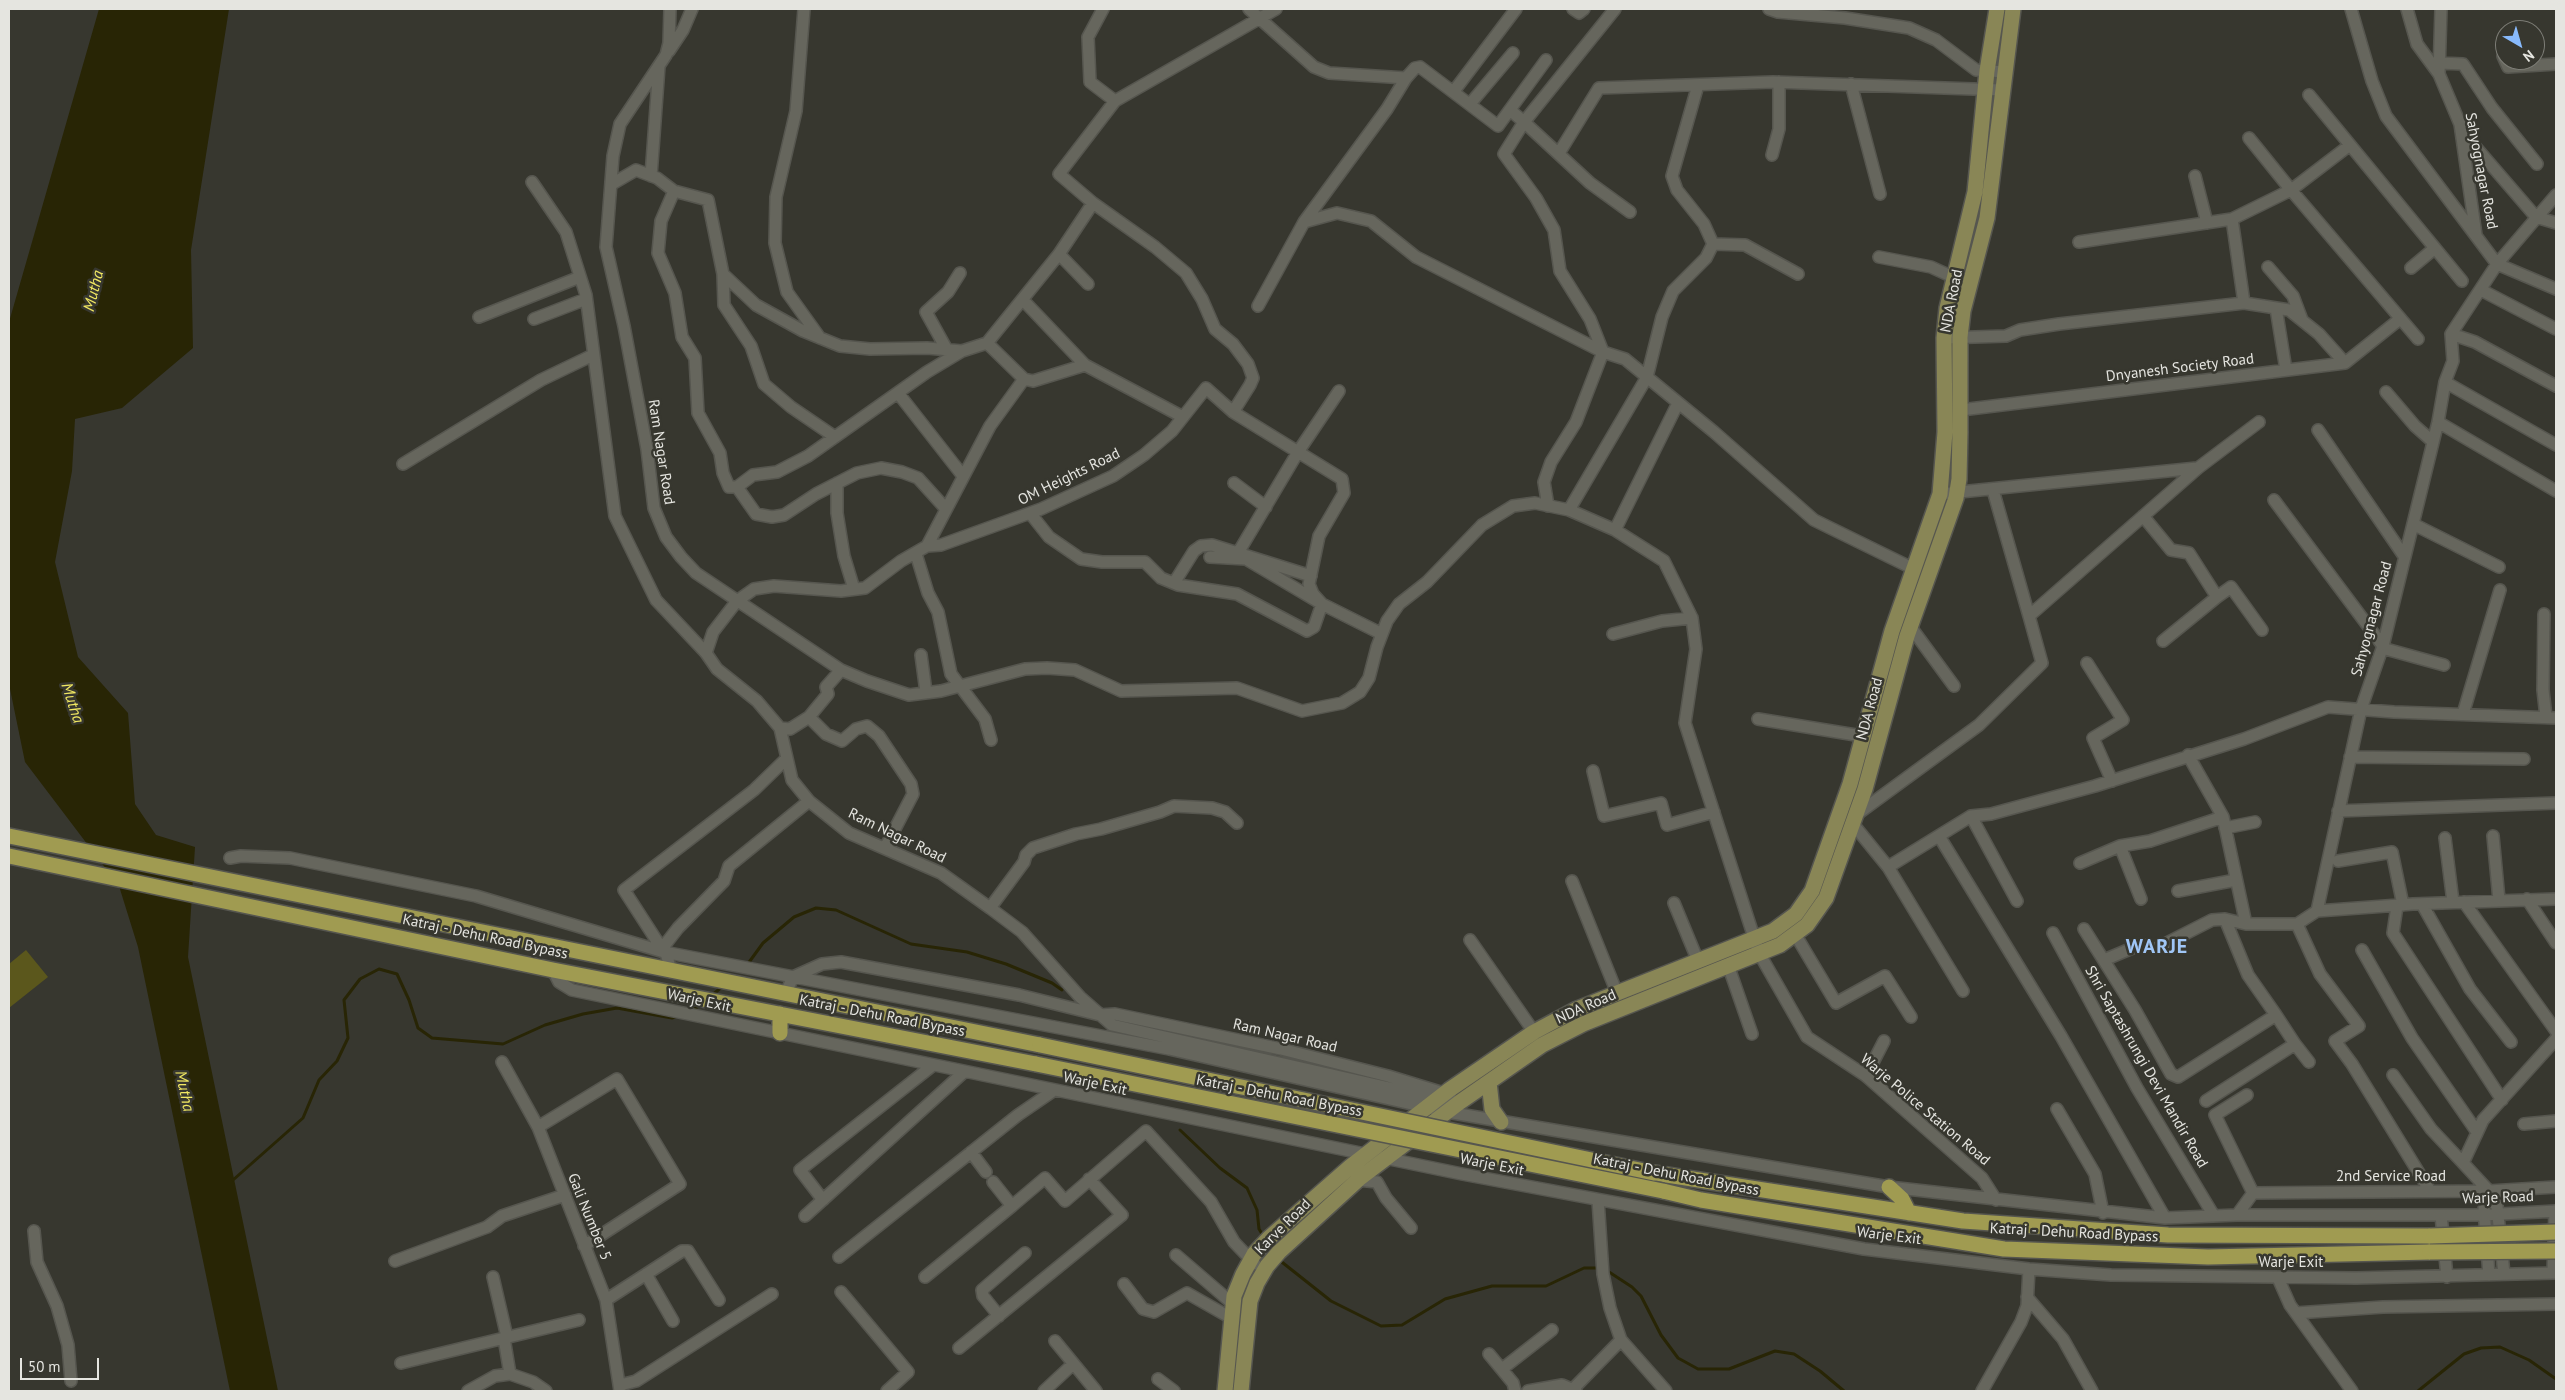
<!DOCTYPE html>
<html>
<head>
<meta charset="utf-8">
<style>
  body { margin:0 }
  #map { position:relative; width:2565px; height:1400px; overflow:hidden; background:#37372f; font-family:"PT Sans",sans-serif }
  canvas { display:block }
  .frame { position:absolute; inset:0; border:10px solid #e5e5e0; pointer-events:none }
  .north { position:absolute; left:2495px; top:20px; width:50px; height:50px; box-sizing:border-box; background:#37372f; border:1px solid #7d7d76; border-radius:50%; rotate:142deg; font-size:14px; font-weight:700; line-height:20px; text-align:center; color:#e5e5e0 }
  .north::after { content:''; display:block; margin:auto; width:18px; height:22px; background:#88bafc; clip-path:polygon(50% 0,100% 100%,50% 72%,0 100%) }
  .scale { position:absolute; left:20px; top:1358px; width:79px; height:22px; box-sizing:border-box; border:2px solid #e5e5e0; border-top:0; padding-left:6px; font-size:15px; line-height:18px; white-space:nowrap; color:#e5e5e0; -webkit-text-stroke:4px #37372f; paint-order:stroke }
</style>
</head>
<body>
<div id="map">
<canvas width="2565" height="1400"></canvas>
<div class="frame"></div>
<div class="north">N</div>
<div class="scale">50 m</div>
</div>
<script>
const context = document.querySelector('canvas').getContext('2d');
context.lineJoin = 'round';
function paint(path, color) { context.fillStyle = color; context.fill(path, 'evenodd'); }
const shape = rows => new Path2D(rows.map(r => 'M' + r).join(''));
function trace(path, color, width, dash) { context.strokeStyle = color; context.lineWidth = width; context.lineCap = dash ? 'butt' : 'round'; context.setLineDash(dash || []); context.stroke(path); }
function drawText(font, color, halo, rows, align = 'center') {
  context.font = font + ' "PT Sans",sans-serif'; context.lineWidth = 5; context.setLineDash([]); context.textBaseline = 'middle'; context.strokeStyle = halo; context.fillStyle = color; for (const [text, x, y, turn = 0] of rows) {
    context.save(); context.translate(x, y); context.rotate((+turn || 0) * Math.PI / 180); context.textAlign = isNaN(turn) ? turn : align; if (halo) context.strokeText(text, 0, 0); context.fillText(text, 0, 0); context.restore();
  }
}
const green = shape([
  [26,950,48,977,9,1008,9,964]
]);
const water = shape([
  [99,9,229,9,191,250,193,348,122,408,75,419,72,471,55,562,78,657,128,713,135,804,156,835,195,847,188,957,278,1391,230,1391,138,947,119,886,25,762,9,684,9,322]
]);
const stream = shape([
  [747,965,763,943,794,917,816,908,836,910,911,944,967,952,1006,964,1052,983,1062,990],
  [711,996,723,986],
  [691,1011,702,1004],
  [1180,1130,1220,1168,1247,1188,1257,1210,1259,1229,1264,1237],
  [233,1180,303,1118,319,1080,337,1061,348,1038,344,1000,360,979,379,969,397,974,409,1000,418,1028,432,1038,503,1044,545,1025,583,1014,617,1008,672,1018,678,1016],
  [1278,1259,1331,1301,1381,1326,1402,1325,1445,1299,1492,1286,1546,1286,1584,1268,1600,1268],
  [1606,1270,1632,1287,1641,1296,1661,1335,1678,1358,1698,1369,1729,1369,1775,1351,1794,1354,1820,1371,1844,1391],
  [2418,1391,2464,1354,2481,1348,2500,1347,2529,1360,2556,1379]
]);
const minor = shape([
  [670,9,669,43,666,55,620,124,613,156,606,247,624,326,647,449,654,508,666,537,681,557,696,573,841,670,867,681,909,695,941,691,1025,669,1047,668,1075,670,1121,691,1237,688,1302,711,1342,703,1360,692,1369,678,1377,647,1387,621,1399,604,1427,582,1482,525,1513,506,1535,503,1569,510,1615,530,1664,561,1692,618,1696,649,1685,723,1759,953,1807,1037,1866,1076,1982,1178,1996,1200],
  [804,9,796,111,776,197,775,243,787,292,820,338],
  [1103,9,1088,37,1090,82,1115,101],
  [1249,9,1314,67,1329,73,1406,78,1415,68,1420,67,1498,126,1546,60],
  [1276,9,1115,101,1059,174,1093,203,1059,254,987,343,1024,379,990,426,927,546,901,561,865,588,841,591,774,586,754,589,737,601,713,632,706,653,717,669,757,701,780,728,792,780,809,801,849,833,941,873,990,908,1022,932,1080,997,1112,1025,1438,1099,1452,1107],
  [1573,9,1579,13,1584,9],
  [1615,9,1524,122,1590,183,1630,212],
  [1769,9,1778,12,1845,18,1909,28,1936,40,1976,70,2004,72],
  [2351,9,2372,81,2386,116,2497,264,2556,289],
  [2407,9,2417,44,2439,74],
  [2441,9,2439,74,2460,124,2476,235],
  [669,51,683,30,692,9],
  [2503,56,2508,67,2556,64],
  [2440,63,2463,64,2492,108,2537,164],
  [1851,84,1880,194],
  [1454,91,1516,9],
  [2309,95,2462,281],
  [1470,104,1513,53],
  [1510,110,1524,122,1504,154,1536,198,1554,230,1560,271,1590,319,1603,352,1576,422,1551,462,1544,482,1548,506],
  [2461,130,2536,217,2556,223],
  [2249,138,2291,190,2350,145],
  [1559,153,1599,88,1773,82,2002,90],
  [1772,155,1779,129,1779,82],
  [651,176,659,66],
  [2195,176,2207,223],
  [532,182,566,232,586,295,615,516,656,600,706,653],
  [612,184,636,170,657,178,674,191,708,200,723,274,724,305,751,346,764,384,791,407,835,437],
  [674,191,661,221,658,253,675,293,682,337,695,358,698,413,720,453,723,473,729,487,737,487],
  [1093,203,1155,247,1186,273,1202,299,1215,329,1233,344,1248,364,1253,378,1250,385,1233,412],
  [2232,219,2291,190,2418,339],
  [1304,222,1337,213,1371,221,1416,257,1603,352,1625,359,1714,432,1814,520,1914,569],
  [2079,242,2232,219,2244,303],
  [1713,244,1745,245,1798,274],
  [1059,254,1088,284],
  [1879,257,1931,267,1955,278],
  [2268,267,2293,296,2302,320],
  [2411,268,2435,248],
  [723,274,756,305,803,331,840,346,870,349,927,348,962,351],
  [2481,290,2556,329],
  [1023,300,1085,365],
  [1258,306,1304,222,1387,109,1406,78],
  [2276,308,2286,370],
  [479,317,580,277],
  [534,319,586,299],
  [2451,334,2475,342,2556,386],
  [1944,338,2006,336,2020,330,2059,324,2244,303,2289,310,2319,334,2345,363],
  [947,350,926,312,948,292,960,273],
  [1024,379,1033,381,1085,365,1183,417],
  [2445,382,2556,445],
  [2386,392,2415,426,2432,441],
  [898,393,963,476],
  [1961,410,2345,363,2400,319],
  [2438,422,2556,491],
  [2318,430,2404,556],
  [403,464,541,380,593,355],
  [837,483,837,513,844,556,854,589],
  [1234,483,1266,507],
  [1993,490,2029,616,2198,468,2259,422],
  [1940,494,2197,468],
  [2274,500,2383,646],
  [946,509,918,478,902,472,881,468,857,473,816,494,784,515,772,517,756,514,737,487,753,475,777,472,808,456,927,372,962,351,987,343],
  [1569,510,1647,377,1662,317,1673,291,1706,258,1713,244,1704,224,1677,190,1672,176,1698,85],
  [1030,513,1049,537,1081,559,1102,562,1145,562,1161,578,1178,585,1237,594,1307,631,1314,627,1322,604,1246,559,1210,557],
  [2143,516,2171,550,2189,553,2217,597,2231,587,2262,630],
  [2413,524,2499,567],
  [1615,530,1678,403],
  [927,546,941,545,1041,509,1113,476,1144,455,1172,431,1206,388,1233,412,1342,479,1344,493,1319,536,1309,584,1313,594,1322,604,1382,634],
  [1238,553,1298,452,1339,391],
  [916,554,928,593,938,612,951,674,985,719,991,740],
  [1174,583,1194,551,1201,546,1212,545,1311,576],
  [2544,614,2543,690,2546,717],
  [1910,626,1954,686],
  [1613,634,1662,621,1692,618],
  [2163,641,2217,597],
  [2382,648,2444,665],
  [921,655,926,692],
  [2087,663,2123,720,2093,738,2112,781],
  [2463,714,2500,590],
  [809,717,826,734,842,741,856,729,867,726,879,736,911,784,913,794,885,848],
  [1758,719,1862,736],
  [780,728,790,729,809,717,828,694,826,687,841,670],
  [2188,755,2223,817],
  [2350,757,2524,759],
  [1593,771,1604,816,1661,803,1667,825,1714,812],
  [2338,811,2556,803],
  [1856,815,1979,725,2042,663,2029,616],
  [1971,816,2017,901],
  [1853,824,1888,867,1971,816,1991,814,2095,786,2244,739,2328,707,2394,712,2556,718],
  [2225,828,2255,822],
  [1939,836,2061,1036,2165,1218],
  [2493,836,2499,900],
  [2445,838,2453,902],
  [2120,846,2141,899],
  [230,858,241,856,290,858,476,896,664,952,624,890,754,790,786,759],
  [2338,861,2392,852,2403,905],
  [2080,863,2120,846,2150,841,2223,817,2246,924],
  [1888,867,1963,991],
  [1572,881,1617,993],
  [2178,891,2236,880],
  [2527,899,2556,943],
  [2464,902,2556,1031],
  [1674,903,1698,961],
  [2422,904,2470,989,2511,1042],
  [2397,906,2393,933,2502,1100],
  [990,908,1024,862,1026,855,1033,848,1076,834,1101,829,1160,812,1174,806,1212,808,1225,812,1237,823],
  [2317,911,2361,709,2383,646,2438,422,2445,382,2453,361,2451,334,2497,264,2556,195],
  [2297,924,2320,974,2359,1026,2335,1041,2352,1064,2430,1191],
  [2084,929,2135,1010,2171,1074,2178,1077,2276,1015,2248,975,2225,919],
  [2053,933,2137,1088,2214,1216],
  [1795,934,1836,1003,1885,976,1911,1017],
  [1470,940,1534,1032],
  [2159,947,2212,920,2225,919,2246,924,2297,924,2317,911,2413,904,2556,899],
  [2362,950,2412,1038,2477,1132],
  [664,952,1169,1049,1447,1112,1889,1187,2165,1218,2237,1215,2483,1215,2556,1211],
  [2104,960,2142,944],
  [1728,965,1752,1034],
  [553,970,559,982,572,990,1462,1174,1864,1249,2029,1269,2111,1275,2356,1278,2556,1273],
  [671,971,664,946,678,928,724,881,729,866,809,801],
  [785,995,793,977,822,964,841,962,1019,995,1100,1015,1115,1014,1281,1049,1388,1076,1450,1095],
  [2295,1044,2309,1062],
  [502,1062,538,1127,606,1300,620,1391],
  [2393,1075,2431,1129,2463,1163],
  [1866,1076,1884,1041],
  [2247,1095,2215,1115,2253,1193],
  [2206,1101,2295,1044,2276,1015],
  [2057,1109,2095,1174,2103,1213],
  [2524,1124,2556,1121],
  [538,1127,617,1079,680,1184,584,1246],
  [971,1152,986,1172],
  [1358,1180,1377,1182,1386,1198,1411,1228],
  [823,1200,800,1170,932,1066],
  [1598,1200,1603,1274,1610,1308,1621,1340],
  [1012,1206,1045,1178,1065,1201,1146,1131,1211,1202,1234,1242,1255,1264],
  [2484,1209,2489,1275],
  [2237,1215,2253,1193,2489,1191,2556,1187],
  [2441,1215,2447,1277],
  [805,1216,964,1072],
  [34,1231,37,1262,57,1306,68,1345,71,1381],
  [1176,1255,1233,1304],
  [839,1257,1018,1115,1053,1091],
  [395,1261,487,1227,502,1216,565,1195],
  [2553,1273,2555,1211],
  [646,1274,673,1321],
  [2504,1274,2497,1206,2491,1200,2489,1191,2463,1163,2483,1120,2556,1039],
  [493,1277,507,1337],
  [925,1277,1012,1206,993,1182],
  [2278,1278,2290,1305,2352,1391],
  [1124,1284,1143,1309,1154,1312,1187,1293,1231,1318],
  [841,1292,908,1372,887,1391],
  [2027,1297,2063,1339,2092,1391],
  [606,1300,682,1251,688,1251,719,1300],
  [2296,1313,2383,1307,2556,1304],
  [999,1316,983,1296,982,1290,1025,1253],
  [504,1338,510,1374],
  [1055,1341,1096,1391],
  [959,1348,1122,1215,1089,1179],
  [1489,1354,1513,1383,1515,1391],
  [401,1363,579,1320],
  [1502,1369,1552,1330],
  [1158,1379,1174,1391],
  [620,1385,636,1381,772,1294],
  [1574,1388,1621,1340,1666,1391],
  [468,1391,495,1376,510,1374,533,1382,546,1391],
  [1044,1391,1073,1364],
  [1528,1391,1562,1385,1576,1391],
  [1982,1391,2021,1322,2027,1306,2029,1269]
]);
const major = shape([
  [1489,1082,1492,1109,1501,1122],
  [1225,1391,1234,1296,1243,1274,1254,1254,1269,1238,1351,1166,1449,1090,1534,1032,1577,1009,1773,931,1796,914,1812,891,1850,784,1892,631,1940,494,1945,432,1944,338,1947,308,1975,192,1987,71,1997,9],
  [1241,1391,1250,1301,1257,1283,1267,1266,1279,1252,1360,1178,1460,1102,1542,1045,1583,1024,1780,945,1807,925,1826,898,1865,789,1907,636,1956,498,1959,479,1960,432,1960,337,1963,311,1987,218,2013,9]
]);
const highway = shape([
  [9,836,1040,1045],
  [9,856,553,970,1036,1064],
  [780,1033,780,1014],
  [1654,1173,1963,1221,2168,1235,2430,1236],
  [1889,1187,1902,1199,1909,1213],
  [1663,1191,1701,1200,2004,1249,2208,1257,2430,1252]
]);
const highwayBridge = shape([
  [1040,1045,1654,1173],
  [1036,1064,1663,1191],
  [2430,1236,2556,1232],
  [2430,1252,2556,1251]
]);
const streetNames = [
  ["Sahyognagar Road",2481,171,79],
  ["NDA Road",1952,301,-79],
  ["Dnyanesh Society Road",2180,368,-7],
  ["Ram Nagar Road",661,452,81],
  ["OM Heights Road",1069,477,-26],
  ["Sahyognagar Road",2372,619,-75],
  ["NDA Road",1870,709,-75],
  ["Ram Nagar Road",897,836,26],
  ["Katraj - Dehu Road Bypass",485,937,12],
  ["Warje Exit",699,1001,12],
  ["NDA Road",1586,1007,-24],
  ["Katraj - Dehu Road Bypass",882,1016,11],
  ["Ram Nagar Road",1285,1036,13],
  ["Shri Saptashrungi Devi Mandir Road",2146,1067,60],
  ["Warje Exit",1095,1084,12],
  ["Katraj - Dehu Road Bypass",1279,1096,11],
  ["Warje Police Station Road",1925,1110,40],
  ["Warje Exit",1492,1165,11],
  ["Katraj - Dehu Road Bypass",1676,1175,11],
  ["2nd Service Road",2391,1177],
  ["Warje Road",2498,1198,-2],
  ["Gali Number 5",589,1217,68],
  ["Karve Road",1283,1227,-45],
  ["Katraj - Dehu Road Bypass",2074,1233,3],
  ["Warje Exit",1889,1236,7],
  ["Warje Exit",2291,1263]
];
const waterNames = [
  ["Mutha",94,291,-76],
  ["Mutha",72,703,72],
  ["Mutha",184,1091,78]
];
const districtNames = [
  ["WARJE",2157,947]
];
paint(green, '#5b571c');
paint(water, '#282505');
trace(stream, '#282505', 3);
trace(minor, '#56564f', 14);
trace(major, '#56564f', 18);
trace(highway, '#56564f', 18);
trace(minor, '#66665d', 11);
trace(major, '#898656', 15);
trace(highway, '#a09b51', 15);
trace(highwayBridge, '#56564f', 18, []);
trace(highwayBridge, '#a09b51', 15);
drawText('15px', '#e5e5e0', '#37372f', streetNames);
drawText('italic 16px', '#f1e862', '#37372f', waterNames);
context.letterSpacing = '1px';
drawText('bold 20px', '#a0c6f6', '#37372f', districtNames);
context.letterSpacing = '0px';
</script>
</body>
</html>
